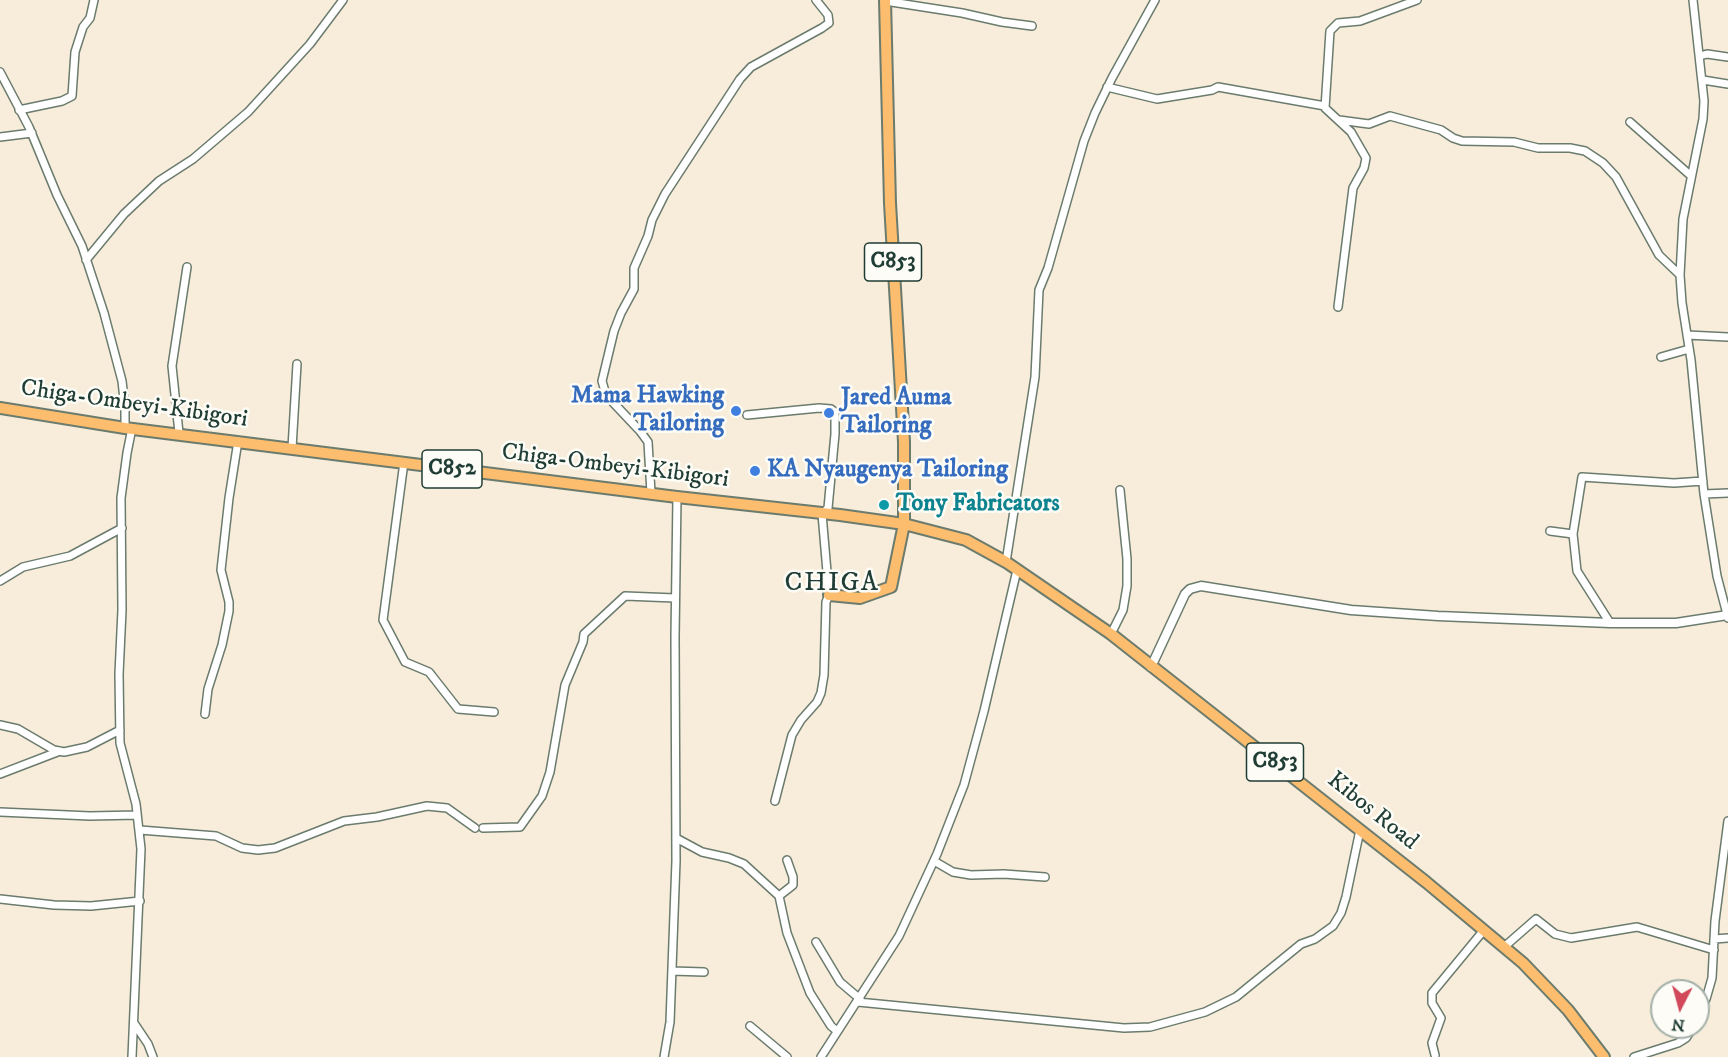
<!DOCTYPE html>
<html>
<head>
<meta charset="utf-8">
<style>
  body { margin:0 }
  #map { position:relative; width:1728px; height:1057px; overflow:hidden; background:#f7edda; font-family:"IM FELL DW Pica",serif }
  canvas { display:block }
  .north { position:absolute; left:1650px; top:979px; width:60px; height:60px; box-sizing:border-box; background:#fdfcf7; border:2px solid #a4b0a9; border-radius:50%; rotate:186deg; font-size:16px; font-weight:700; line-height:24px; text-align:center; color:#1f3d34 }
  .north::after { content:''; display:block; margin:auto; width:21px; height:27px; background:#d1495b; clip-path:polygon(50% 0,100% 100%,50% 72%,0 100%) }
</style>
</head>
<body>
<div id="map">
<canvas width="1728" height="1057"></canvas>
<div class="north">N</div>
</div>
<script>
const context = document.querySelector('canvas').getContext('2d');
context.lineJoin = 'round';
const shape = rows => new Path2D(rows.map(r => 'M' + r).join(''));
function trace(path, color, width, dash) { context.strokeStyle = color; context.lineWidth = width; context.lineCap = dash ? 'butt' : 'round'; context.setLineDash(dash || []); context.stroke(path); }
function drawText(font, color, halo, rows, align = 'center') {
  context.font = font + ' "IM FELL DW Pica",serif'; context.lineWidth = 5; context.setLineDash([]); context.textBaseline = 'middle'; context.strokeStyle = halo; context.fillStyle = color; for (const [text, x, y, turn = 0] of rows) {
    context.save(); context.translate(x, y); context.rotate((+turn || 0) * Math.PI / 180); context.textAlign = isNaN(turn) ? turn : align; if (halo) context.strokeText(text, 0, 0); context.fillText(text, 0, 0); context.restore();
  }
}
const minor = shape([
  [1693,0,1704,101,1703,119,1683,219,1680,275,1682,303,1691,360,1704,494,1717,576,1728,618],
  [885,1,962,13,1002,22,1032,26],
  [1700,56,1707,54,1728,57],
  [0,72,29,127,57,195,82,246,104,313,122,381,125,408,125,428],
  [1703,80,1728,84],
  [1107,87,1157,99,1212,90,1218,87,1325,106],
  [19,110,62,101,72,96,75,52,83,27,90,18,94,0],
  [1339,120,1369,124,1390,116,1441,130,1453,138,1462,141,1514,142,1538,148,1570,148,1585,151,1603,163,1616,177,1659,255,1680,275],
  [1630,122,1690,175],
  [0,137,32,133],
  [86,260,124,214,159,181,193,159,248,112,310,44,343,0],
  [1338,307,1353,188,1364,168,1366,158,1351,132,1325,108,1330,31,1338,23,1360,21,1417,0],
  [1687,335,1728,337],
  [1661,357,1689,349],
  [747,415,819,408,831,409,835,412,835,434,828,508,822,514,829,595,826,602,824,675,821,693,817,702,801,720,792,735,775,801],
  [179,433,172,366,187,267],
  [292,448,297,364],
  [404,462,383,620,405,662,429,672,458,709,494,712],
  [651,493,648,442,640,431,606,395,602,381,614,331,621,313,634,289,634,268,648,236,652,220,665,194,740,79,751,67,822,28,829,23,828,15,816,0],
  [1704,494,1728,493],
  [1550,531,1573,534,1577,571,1610,623],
  [1573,534,1582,477,1674,483,1703,481],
  [1006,562,1035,377,1039,290,1048,268,1084,141,1095,113,1112,78,1155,0],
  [0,581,23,567,70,556,122,528],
  [1111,634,1123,610,1127,586,1127,559,1120,490],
  [205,714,208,689,222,645,229,611,229,602,221,570,229,498,238,441],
  [0,725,18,729,54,750,64,752,87,747,120,730],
  [0,774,60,751],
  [0,812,90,816,137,815],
  [483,828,520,827,542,796,550,772,565,685,583,642,584,634,625,596,675,598],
  [140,830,216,836,242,848,258,850,275,848,344,821,377,817,427,806,447,808,475,828],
  [676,838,702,852,729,858,744,864,779,896,787,933,810,993,831,1026,837,1031],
  [934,861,953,872,971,875,1004,874,1045,877],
  [779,896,793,885,793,877,787,860],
  [0,899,54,905,91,906,140,901],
  [1714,939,1728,938],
  [816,942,840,982,860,999],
  [1504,947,1536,919,1555,934,1571,938,1637,927,1714,950],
  [672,971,704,972],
  [858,1002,1124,1028,1150,1027,1205,1012,1236,997,1301,944,1315,939,1333,926,1341,913,1346,897,1360,830],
  [1698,1011,1706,999,1712,978,1715,921,1728,821],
  [134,1023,148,1044,153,1057],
  [750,1026,787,1057],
  [1435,1055,1432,1043,1441,1018,1432,1003,1432,993,1484,930],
  [132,1057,141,849,136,804,120,743,119,674,122,610,121,498,127,453,132,428],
  [664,1057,670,1022,676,861,675,637,677,497],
  [821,1057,899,936,937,854,964,785,984,711,1017,570],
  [1634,1057,1678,1043,1686,1038,1693,1027]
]);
const tertiary = shape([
  [1151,667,1185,594,1190,589,1201,586,1351,610,1438,616,1610,623,1676,623,1728,615]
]);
const primary = shape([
  [0,408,125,428,677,497,840,515,904,524,966,540,1006,562,1111,634,1426,882,1523,963,1568,1010,1604,1057],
  [829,595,860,598,891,587,904,524,904,442,890,203,885,0]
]);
const markers = [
  [736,411,6,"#3f7fe0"],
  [829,413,6,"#3f7fe0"],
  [755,471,6,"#3f7fe0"],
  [884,505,6,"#0f9aa8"]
];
const shields = [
  [893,262,57],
  [452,469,60],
  [1275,762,57]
];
const shieldNames = [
  ["C853",893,262],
  ["C852",452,469],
  ["C853",1275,762]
];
const shopNames = [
  ["Mama Hawking",724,397,"right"],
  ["Tailoring",724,425,"right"],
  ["Jared Auma",841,399],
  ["Tailoring",841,427],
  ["KA Nyaugenya Tailoring",767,471]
];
const streetNames = [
  ["Chiga-Ombeyi-Kibigori",134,405,8],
  ["Chiga-Ombeyi-Kibigori",615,467,7],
  ["Kibos Road",1372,812,39]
];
const cultureNames = [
  ["Tony Fabricators",896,505]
];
const quarterNames = [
  ["CHIGA",832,584]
];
trace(minor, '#6b7b6e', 10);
trace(tertiary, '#6b7b6e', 11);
trace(primary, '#6b7b6e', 14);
trace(minor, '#fff', 7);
trace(tertiary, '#fff', 8);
trace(primary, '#fcbd6e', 10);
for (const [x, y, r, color] of markers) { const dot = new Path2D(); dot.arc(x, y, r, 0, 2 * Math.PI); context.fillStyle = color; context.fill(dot); trace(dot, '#fdfcf7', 2); }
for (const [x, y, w] of shields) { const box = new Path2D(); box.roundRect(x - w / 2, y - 19, w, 38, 4.5); context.fillStyle = '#fdfcf7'; context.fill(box); trace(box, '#1f3d34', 1.5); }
drawText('bold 22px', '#1f3d34', null, shieldNames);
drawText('bold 24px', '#366cbe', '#fdfcf7', shopNames, 'left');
drawText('24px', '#1f3d34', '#fdfcf7', streetNames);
drawText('bold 24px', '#0d838f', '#fdfcf7', cultureNames, 'left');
context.letterSpacing = '1.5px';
drawText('27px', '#1f3d34', '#fdfcf7', quarterNames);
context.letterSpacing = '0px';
</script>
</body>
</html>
